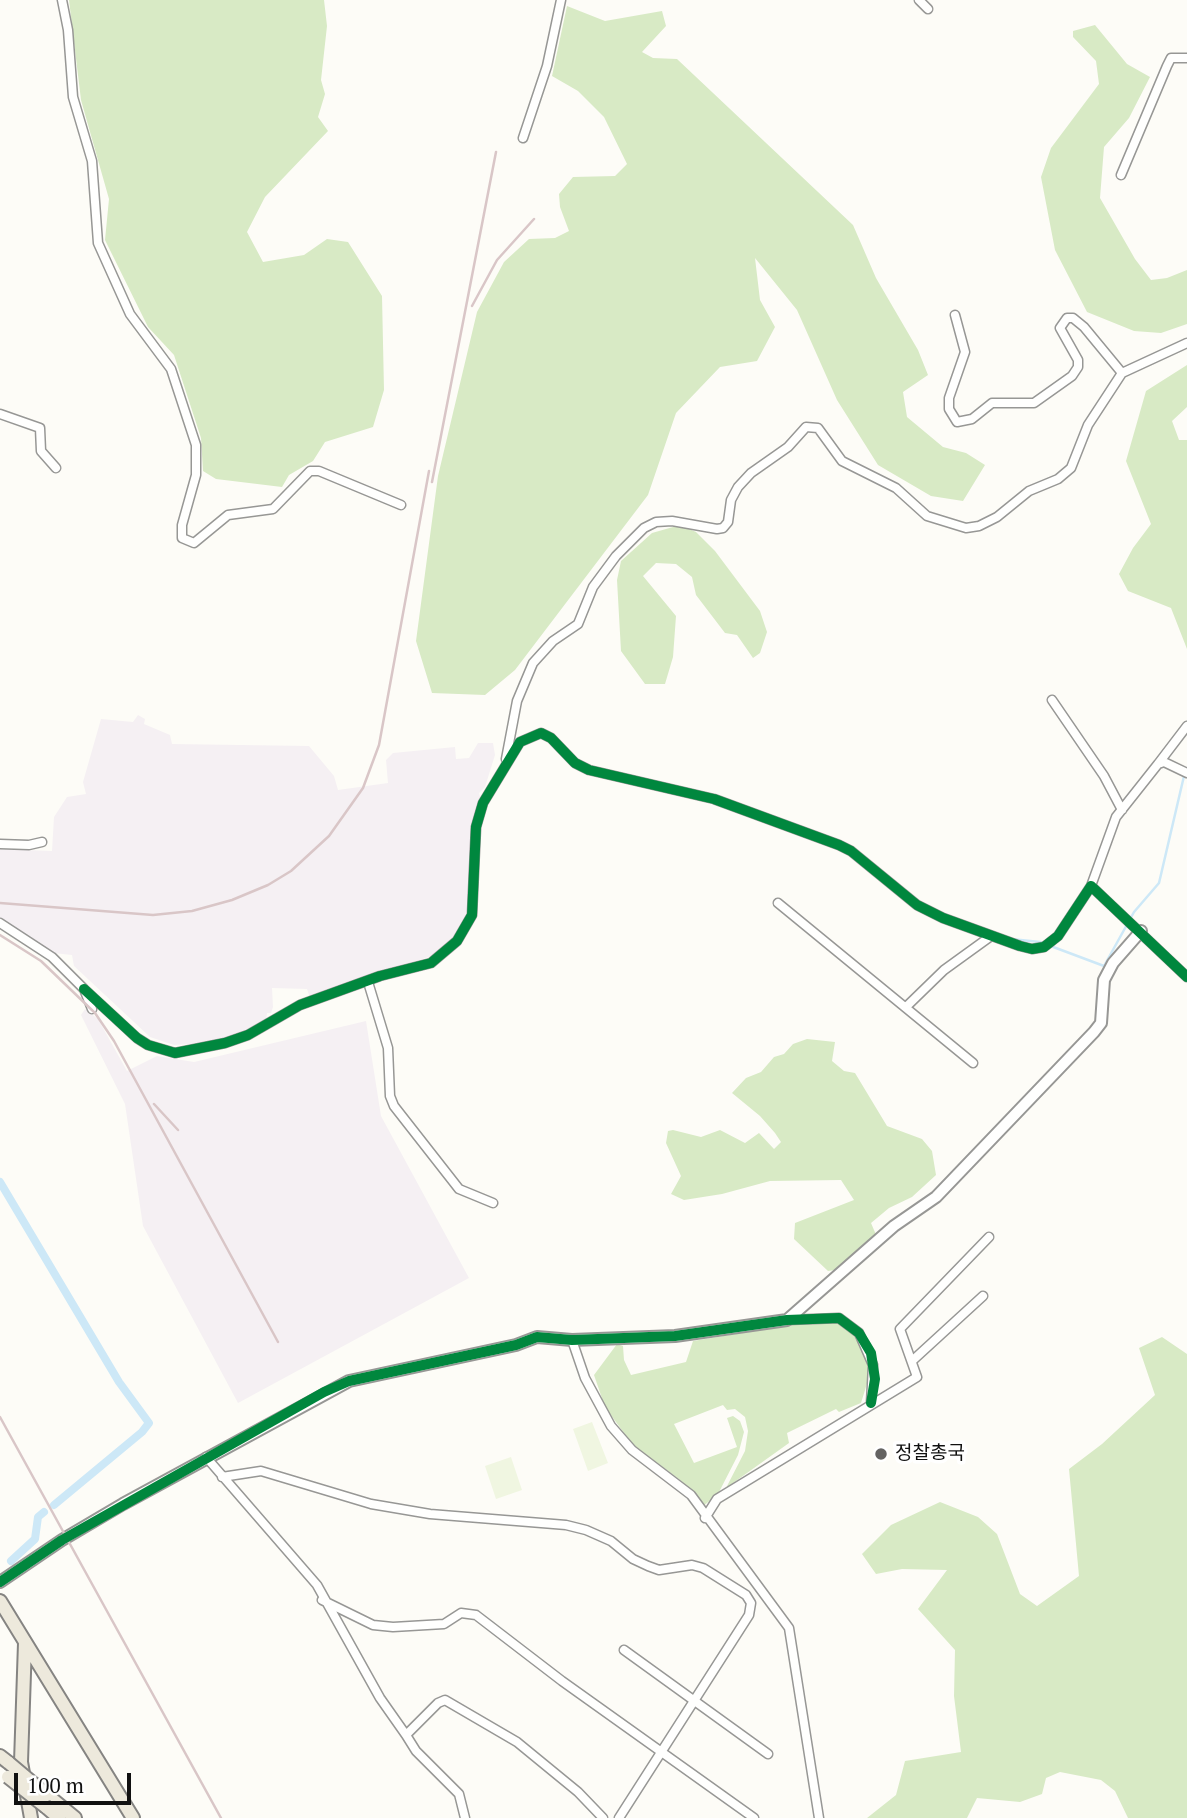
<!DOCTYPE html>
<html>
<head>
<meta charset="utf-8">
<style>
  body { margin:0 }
  #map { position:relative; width:1187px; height:1818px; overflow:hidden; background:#fdfcf7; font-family:"PT Serif",serif }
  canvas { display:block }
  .scale { position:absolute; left:14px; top:1773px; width:117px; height:32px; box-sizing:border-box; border:4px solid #111; border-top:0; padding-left:9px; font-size:21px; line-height:24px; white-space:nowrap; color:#111; -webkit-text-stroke:5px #fff; paint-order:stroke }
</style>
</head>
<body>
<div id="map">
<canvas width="1187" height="1818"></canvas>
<div class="scale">100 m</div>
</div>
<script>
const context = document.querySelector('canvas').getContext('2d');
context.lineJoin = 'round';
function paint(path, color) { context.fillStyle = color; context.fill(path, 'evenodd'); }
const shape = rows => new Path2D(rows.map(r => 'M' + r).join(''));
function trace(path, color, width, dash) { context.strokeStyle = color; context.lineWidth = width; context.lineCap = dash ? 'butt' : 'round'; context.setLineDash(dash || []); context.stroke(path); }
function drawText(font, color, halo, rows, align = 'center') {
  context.font = font + ' "PT Serif","Noto Sans KR",serif'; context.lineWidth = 7; context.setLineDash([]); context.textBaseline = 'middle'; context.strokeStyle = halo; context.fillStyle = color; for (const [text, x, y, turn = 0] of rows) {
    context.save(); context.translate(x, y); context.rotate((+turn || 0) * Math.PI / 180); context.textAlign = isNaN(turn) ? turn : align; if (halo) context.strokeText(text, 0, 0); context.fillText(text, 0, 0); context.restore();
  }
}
const industrial = shape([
  [138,715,145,719,144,724,170,735,172,744,309,746,334,776,338,790,388,783,386,760,393,753,455,747,456,759,469,758,478,743,493,743,495,755,485,787,479,793,481,800,469,906,457,935,437,954,310,998,307,989,272,988,273,1007,271,1013,267,1013,266,1021,258,1027,219,1040,192,1044,174,1045,150,1037,74,966,72,955,53,953,0,919,0,849,52,851,54,817,67,797,86,794,83,782,101,719,133,722],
  [85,1009,98,1019,127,1071,157,1056,194,1062,366,1021,381,1116,469,1278,238,1403,143,1226,125,1104,81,1015]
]);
const forest = shape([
  [69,0,324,0,327,26,321,80,325,94,318,117,328,131,265,197,247,232,263,262,304,255,327,239,348,242,382,296,384,390,373,427,325,442,313,461,289,475,282,487,216,479,203,471,201,438,174,355,148,327,105,240,109,199,81,100],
  [567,6,605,21,662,11,666,26,642,52,653,58,677,59,853,225,876,278,918,350,928,375,903,392,907,417,943,447,966,453,985,465,963,501,931,496,878,465,837,400,797,310,755,258,760,300,775,327,757,361,720,367,676,413,648,495,515,670,485,695,432,693,416,641,438,476,477,312,504,262,529,239,555,238,569,231,560,207,559,194,573,177,615,176,627,164,604,117,578,91,552,76],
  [1095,25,1127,64,1150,77,1129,118,1104,147,1100,198,1135,259,1151,280,1167,278,1187,270,1187,324,1161,333,1134,331,1087,312,1055,250,1041,177,1051,148,1099,84,1096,61,1073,37,1073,31],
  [1187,365,1187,407,1172,421,1179,440,1187,440,1187,649,1171,608,1128,591,1119,574,1133,548,1151,524,1126,461,1146,391],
  [680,525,696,532,715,551,760,611,767,632,760,653,753,658,737,635,725,633,696,595,692,577,676,564,656,563,643,576,676,616,673,657,665,684,645,684,621,651,617,580,621,561,652,533],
  [807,1039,835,1042,832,1061,844,1071,855,1073,887,1126,922,1139,932,1151,936,1175,912,1197,889,1208,871,1223,877,1237,843,1269,828,1271,794,1239,795,1223,854,1200,841,1180,770,1181,722,1194,684,1200,671,1194,681,1176,666,1143,668,1131,673,1130,701,1137,720,1130,745,1143,759,1133,774,1149,781,1142,775,1133,760,1116,732,1093,746,1078,761,1072,774,1057,784,1054,793,1044],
  [835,1321,854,1333,868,1360,869,1377,861,1403,839,1412,836,1409,787,1433,789,1443,726,1488,745,1451,748,1431,745,1417,735,1409,727,1410,723,1405,674,1424,694,1463,737,1447,727,1418,733,1416,740,1421,744,1432,738,1455,718,1494,702,1507,680,1480,632,1444,605,1407,594,1375,617,1344,623,1346,624,1360,631,1375,686,1362,693,1341,804,1323],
  [1162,1337,1187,1354,1187,1818,1128,1818,1115,1791,1101,1780,1060,1772,1046,1778,1042,1794,1020,1802,977,1798,967,1818,867,1818,896,1795,905,1761,961,1752,954,1696,955,1650,918,1609,947,1570,902,1569,876,1574,862,1554,891,1525,940,1502,978,1517,997,1534,1020,1594,1037,1606,1079,1576,1069,1469,1102,1444,1155,1395,1139,1348]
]);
const pitch = shape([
  [592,1422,608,1463,588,1471,573,1429],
  [511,1457,522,1490,496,1499,485,1466]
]);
const stream = shape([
  [1011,939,1040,942,1104,966,1134,912,1159,883,1184,776]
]);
const canal = shape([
  [0,1182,119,1382,149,1423,142,1432,54,1505],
  [11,1561,35,1539,38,1517,44,1512]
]);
const minor = shape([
  [62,0,68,30,73,97,92,161,98,243,130,314,171,369,196,445,196,475,182,525,182,538,194,543,228,515,273,509,310,471,319,471,401,505],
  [919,0,928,9],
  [523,138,547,66,561,0],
  [1121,175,1167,66,1171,58,1187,58],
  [955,315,965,352,949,398,949,409,957,422,972,419,992,403,1034,403,1072,376,1078,367,1078,360,1060,328,1067,318,1073,318,1084,327,1122,373],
  [0,414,40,428,41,451,56,468],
  [1052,700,1104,776,1122,810],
  [506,759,517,701,533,663,553,641,578,624,593,587,616,556,644,528,656,522,672,521,717,529,723,528,728,522,731,500,738,487,751,473,788,447,806,427,818,428,842,461,896,488,927,516,966,528,979,526,997,517,1029,491,1058,479,1071,468,1088,425,1122,373,1187,343],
  [1158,764,1187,726],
  [0,844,29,845,42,842],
  [1091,886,1116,817,1158,764,1164,762,1187,773],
  [778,903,973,1063],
  [0,923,52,957,84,989,92,1009],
  [368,982,388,1048,390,1096,394,1106,459,1189,493,1203],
  [84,989,137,1038,148,1045,175,1053,225,1043,248,1035,300,1005,380,976,431,963,457,941,472,915,476,827,483,803,520,742,541,733,551,738,575,763,589,770,714,799,839,845,851,851,917,905,943,918,1020,946,1032,949,1044,947,1058,936,1091,886,1187,977],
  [907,1006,944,970,991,936],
  [787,1320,839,1318,859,1333,873,1365,871,1403],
  [572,1340,585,1378,611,1426,632,1450,691,1495,789,1628,819,1818],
  [912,1361,983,1296],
  [206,1457,317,1585,380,1698,406,1735,416,1751,459,1794,465,1818],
  [222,1477,261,1471,371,1504,430,1514,566,1525,586,1530,611,1541,633,1559,648,1566,659,1570,692,1565,703,1568,746,1595,751,1603,749,1615,619,1818],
  [705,1518,717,1499,917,1377,900,1329,989,1237],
  [322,1600,373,1625,393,1627,444,1624,461,1613,476,1615,562,1681,754,1818],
  [624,1650,768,1754],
  [406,1735,438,1703,445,1700,517,1742,578,1792,603,1818]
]);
const tertiary = shape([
  [0,1582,62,1540,123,1504,349,1381,516,1345,537,1337,572,1340,675,1336,787,1320,894,1226,936,1197,1094,1032,1101,1023,1104,980,1113,963,1141,931]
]);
const primary = shape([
  [0,1601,133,1818],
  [25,1643,21,1762,31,1818],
  [0,1756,9,1763],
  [47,1795,75,1818],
  [46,1807,59,1818]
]);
const rail = shape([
  [472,306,497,260,534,219],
  [432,482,496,152],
  [0,903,153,915,192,911,232,900,268,885,291,871,329,836,363,788,379,745,429,471],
  [0,935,41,961,95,1013,114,1041,278,1342],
  [154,1104,178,1130],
  [0,1417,221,1818]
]);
const primaryBridge = shape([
  [9,1763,47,1795],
  [8,1777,46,1807]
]);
const cycleway = shape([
  [84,989,137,1038,148,1045,175,1053,225,1043,248,1035,300,1005,380,976,431,963,457,941,472,915,476,827,483,803,520,742,541,733,551,738,575,763,589,770,714,799,839,845,851,851,917,905,943,918,1020,946,1032,949,1044,947,1058,936,1091,886,1187,977],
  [0,1582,62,1540,324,1392,349,1381,516,1345,537,1337,572,1340,675,1336,787,1320,839,1318,859,1333,871,1353,875,1379,871,1403]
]);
const markers = [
  [881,1454,7,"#646362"]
];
const poiNames = [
  ["정찰총국",895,1454]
];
paint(industrial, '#f5f0f3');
paint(forest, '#d8eac5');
paint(pitch, '#f0f6e1');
trace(stream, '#cde8f7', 2.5);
trace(canal, '#cde8f7', 8);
trace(minor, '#979795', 11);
trace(tertiary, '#979795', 14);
trace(primary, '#858482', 16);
trace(minor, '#fffffe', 8);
trace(tertiary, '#fffffe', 10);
trace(primary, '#ede9dc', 12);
trace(rail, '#d9c6c7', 2.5);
trace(primaryBridge, '#858482', 16, []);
trace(primaryBridge, '#ede9dc', 12);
trace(cycleway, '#00873e', 10);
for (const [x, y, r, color] of markers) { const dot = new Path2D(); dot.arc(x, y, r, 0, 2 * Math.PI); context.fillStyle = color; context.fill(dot); trace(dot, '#fff', 2.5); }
drawText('19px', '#111', '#fff', poiNames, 'left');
</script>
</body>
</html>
